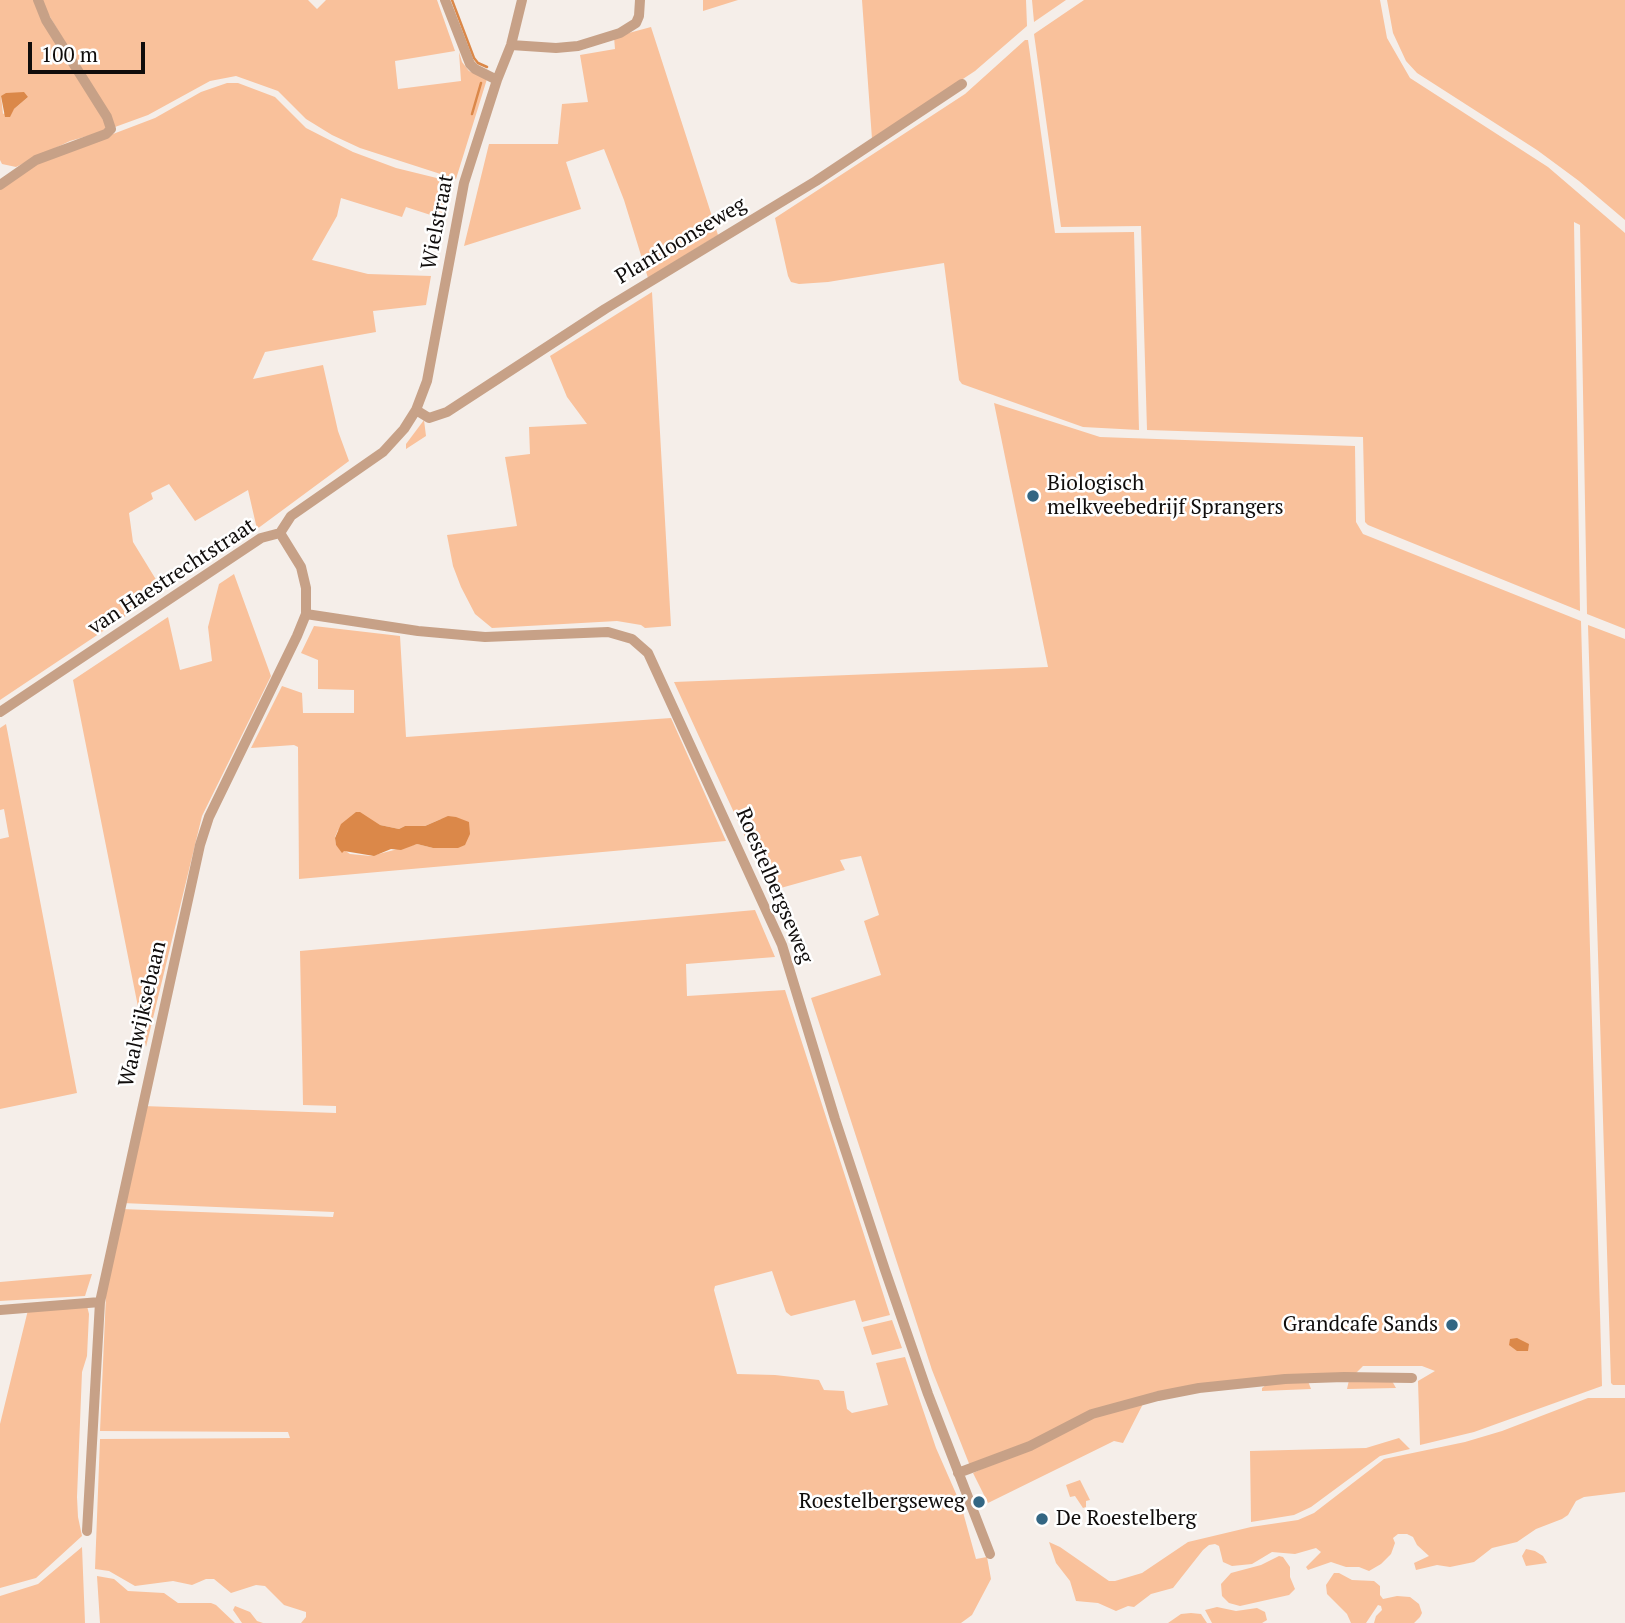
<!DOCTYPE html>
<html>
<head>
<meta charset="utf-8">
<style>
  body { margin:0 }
  #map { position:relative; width:1625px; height:1623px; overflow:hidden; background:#f5eee9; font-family:"PT Serif",serif }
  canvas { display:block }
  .scale { position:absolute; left:28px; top:42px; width:117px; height:32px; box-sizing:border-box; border:4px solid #100d0c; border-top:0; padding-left:9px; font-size:21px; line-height:24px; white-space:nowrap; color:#100d0c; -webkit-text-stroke:5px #fff; paint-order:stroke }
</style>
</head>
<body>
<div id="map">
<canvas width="1625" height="1623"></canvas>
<div class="scale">100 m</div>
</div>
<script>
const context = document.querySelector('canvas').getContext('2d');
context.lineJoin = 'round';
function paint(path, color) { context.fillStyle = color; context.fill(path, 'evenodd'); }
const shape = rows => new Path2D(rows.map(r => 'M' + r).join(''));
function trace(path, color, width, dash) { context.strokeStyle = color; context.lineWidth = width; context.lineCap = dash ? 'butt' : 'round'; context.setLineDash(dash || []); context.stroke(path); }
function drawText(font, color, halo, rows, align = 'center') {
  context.font = font + ' "PT Serif",serif'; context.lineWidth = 5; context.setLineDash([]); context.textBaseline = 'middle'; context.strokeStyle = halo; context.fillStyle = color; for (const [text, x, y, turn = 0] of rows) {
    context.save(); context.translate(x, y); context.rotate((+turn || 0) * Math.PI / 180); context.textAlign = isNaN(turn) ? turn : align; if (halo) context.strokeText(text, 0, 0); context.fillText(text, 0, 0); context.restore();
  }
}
const green = shape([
  [0,0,34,0,109,130,70,141,16,167,2,164,0,160],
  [1,96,28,97,14,109,3,114],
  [40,0,308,0,317,9,326,0,437,0,455,51,395,61,398,89,461,81,459,52,462,62,469,71,487,79,456,179,360,148,332,135,306,119,278,91,236,76,210,81,148,115,115,127],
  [703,0,738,0,703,11],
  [862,0,1026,0,1027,26,975,71,872,139],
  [1032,0,1066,0,1034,22],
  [1084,0,1380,0,1387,38,1410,78,1548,167,1625,233,1625,629,1587,614,1580,225,1574,222,1580,611,1368,525,1365,522,1363,437,1147,430,1141,226,1061,227,1034,34],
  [1387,0,1625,0,1625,220,1579,181,1537,150,1417,73,1406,61,1393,33],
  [651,27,718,235,648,278,624,200,604,149,566,162,581,209,464,246,489,144,558,144,562,104,588,102,580,55,615,49,614,37],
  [1025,40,1028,40,1055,233,1134,232,1139,430,1083,427,962,384,959,380,944,263,828,282,799,284,791,282,788,276,775,218,965,94],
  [227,83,238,83,275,97,306,128,353,152,396,168,453,182,443,219,406,207,402,217,341,198,337,216,312,260,368,274,431,276,426,305,373,311,376,332,265,352,253,379,323,365,338,431,349,461,257,529,248,490,195,521,169,484,151,493,153,499,129,513,133,542,163,591,0,700,0,186,29,166,155,118,201,92],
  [652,292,671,626,645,628,641,625,617,621,492,628,475,614,461,587,453,566,447,535,517,526,505,457,530,454,529,427,587,424,567,397,550,356],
  [994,403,1100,437,1355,446,1356,522,1363,534,1581,621,1602,1386,1474,1432,1420,1445,1418,1381,1435,1371,1422,1366,1363,1366,1356,1373,1152,1393,970,1466,932,1370,811,998,881,975,864,921,879,915,861,856,840,860,845,870,770,891,674,682,1048,667],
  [424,420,426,436,406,449,406,444],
  [234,574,271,676,202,816,146,1047,73,680,168,617,180,670,212,661,208,627,219,584],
  [1588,625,1625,639,1625,1385,1613,1385,1611,1383],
  [314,626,400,636,406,737,671,718,726,841,299,879,298,747,294,745,251,748,282,686,302,693,303,713,354,713,354,690,318,689,318,660,301,653],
  [441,819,455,848,433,848,417,844,371,856,350,854,336,845,335,837,338,830,380,825,399,829,405,826,425,826],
  [6,724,77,1093,0,1109,0,839,9,837,4,809,0,810,0,728],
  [755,910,775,957,686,964,687,996,785,990,890,1315,862,1322,855,1300,791,1316,786,1312,772,1271,715,1286,714,1290,737,1374,775,1375,819,1380,824,1390,844,1391,847,1409,852,1413,888,1405,876,1363,905,1357,936,1448,961,1505,976,1559,987,1557,991,1579,972,1615,961,1623,301,1623,306,1617,306,1612,284,1605,265,1586,256,1585,231,1593,214,1579,206,1579,192,1585,173,1581,135,1586,109,1571,95,1569,100,1439,290,1438,288,1432,100,1431,106,1295,121,1209,333,1217,334,1212,122,1203,143,1106,336,1113,336,1106,303,1105,300,951],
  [92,1274,85,1296,0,1301,0,1282],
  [87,1306,89,1314,87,1356,82,1372,77,1497,78,1517,82,1536,36,1578,0,1588,0,1424,28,1310],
  [892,1320,902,1348,872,1355,863,1327],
  [1349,1380,1392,1381,1396,1388,1347,1389],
  [1308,1381,1311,1389,1262,1391,1262,1388,1266,1385],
  [1588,1398,1625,1398,1625,1492,1584,1497,1576,1501,1568,1515,1562,1519,1536,1529,1517,1542,1492,1548,1474,1562,1450,1567,1437,1565,1416,1570,1414,1563,1429,1556,1417,1545,1413,1537,1407,1534,1398,1534,1393,1538,1395,1543,1391,1554,1381,1564,1369,1571,1359,1567,1346,1567,1331,1562,1308,1570,1306,1567,1321,1552,1316,1548,1295,1554,1272,1552,1252,1564,1232,1566,1223,1562,1219,1546,1215,1544,1209,1545,1203,1550,1173,1588,1151,1594,1134,1607,1128,1606,1116,1611,1098,1603,1076,1601,1070,1581,1056,1563,1049,1542,1060,1547,1109,1581,1115,1581,1142,1573,1188,1542,1251,1527,1298,1520,1314,1513,1384,1459,1465,1442,1502,1431],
  [1144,1402,1123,1443,1114,1441,988,1503,973,1473,1091,1418],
  [1399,1438,1410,1449,1380,1456,1311,1507,1294,1515,1251,1522,1250,1451,1366,1448],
  [1080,1480,1090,1500,1086,1501,1086,1507,1083,1508,1075,1496,1070,1497,1066,1485],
  [82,1547,85,1623,0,1623,0,1596,38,1584],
  [1526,1549,1535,1551,1543,1556,1547,1563,1526,1566,1522,1556],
  [1279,1556,1283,1557,1290,1567,1290,1577,1295,1589,1289,1595,1240,1606,1229,1603,1222,1596,1221,1584,1231,1573,1261,1565],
  [1334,1573,1339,1573,1352,1580,1374,1581,1380,1586,1380,1595,1383,1599,1397,1596,1410,1597,1419,1604,1422,1613,1420,1617,1414,1623,1374,1623,1376,1616,1382,1610,1381,1606,1378,1605,1366,1623,1351,1623,1347,1614,1327,1594,1326,1585],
  [97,1576,114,1579,128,1591,164,1593,178,1603,211,1603,216,1605,235,1623,100,1623],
  [235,1606,250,1612,257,1621,263,1623,242,1623,233,1610],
  [1217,1607,1236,1611,1257,1608,1265,1612,1267,1620,1262,1623,1212,1623,1205,1610],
  [1191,1613,1201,1614,1207,1623,1168,1623,1181,1614]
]);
const water = shape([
  [24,92,28,97,14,109,10,117,5,117,1,96,6,93],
  [356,812,360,812,380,825,399,829,405,826,425,826,448,816,456,817,469,822,470,834,465,845,458,848,433,848,417,844,401,850,391,849,374,856,344,851,342,853,336,845,335,838,341,824],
  [1517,1338,1529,1344,1528,1351,1517,1351,1509,1345,1510,1339]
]);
const stream = shape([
  [452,0,474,58,478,63,487,67],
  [472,114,481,83]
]);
const minor = shape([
  [445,0,470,64,475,69,497,80],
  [511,45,556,48,578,46,620,33,636,23,639,16,640,0],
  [0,185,36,160,106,134,111,129,107,117,46,20,38,0],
  [416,410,429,418,447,412,605,309,816,181,962,84],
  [306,614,418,631,485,637,608,632,632,639,648,653,782,945,835,1119,885,1270,928,1394,990,1554],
  [0,712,261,538,280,533,291,516,383,452,404,429,416,410,427,381,464,183,497,80,511,45,522,0],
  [0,1310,100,1302],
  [958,1473,1030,1446,1092,1414,1158,1396,1199,1388,1285,1379,1344,1377,1412,1378],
  [87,1531,100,1302,200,845,209,817,297,636,306,614,306,588,301,567,280,533]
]);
const markers = [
  [1033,496,7,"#336683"],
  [1452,1325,7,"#336683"],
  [979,1502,7,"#336683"],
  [1042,1519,7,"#336683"]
];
const streetNames = [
  ["Wielstraat",438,222,-79],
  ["Plantloonseweg",681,241,-31],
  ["van Haestrechtstraat",172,577,-33],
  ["Roestelbergseweg",774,886,67],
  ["Waalwijksebaan",143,1014,-77]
];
const poiNames = [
  ["Biologisch",1047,484],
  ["melkveebedrijf Sprangers",1047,508],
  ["Grandcafe Sands",1438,1325,"right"],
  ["Roestelbergseweg",965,1502,"right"],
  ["De Roestelberg",1056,1519]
];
paint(green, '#f9c19b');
paint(water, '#db8849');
trace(stream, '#db8849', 2.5);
trace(minor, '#c7a187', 10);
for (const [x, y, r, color] of markers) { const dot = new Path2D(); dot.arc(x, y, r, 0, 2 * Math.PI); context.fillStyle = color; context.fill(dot); trace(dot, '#fff', 2.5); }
drawText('21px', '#100d0c', '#fff', streetNames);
drawText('21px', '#100d0c', '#fff', poiNames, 'left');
</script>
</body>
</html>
